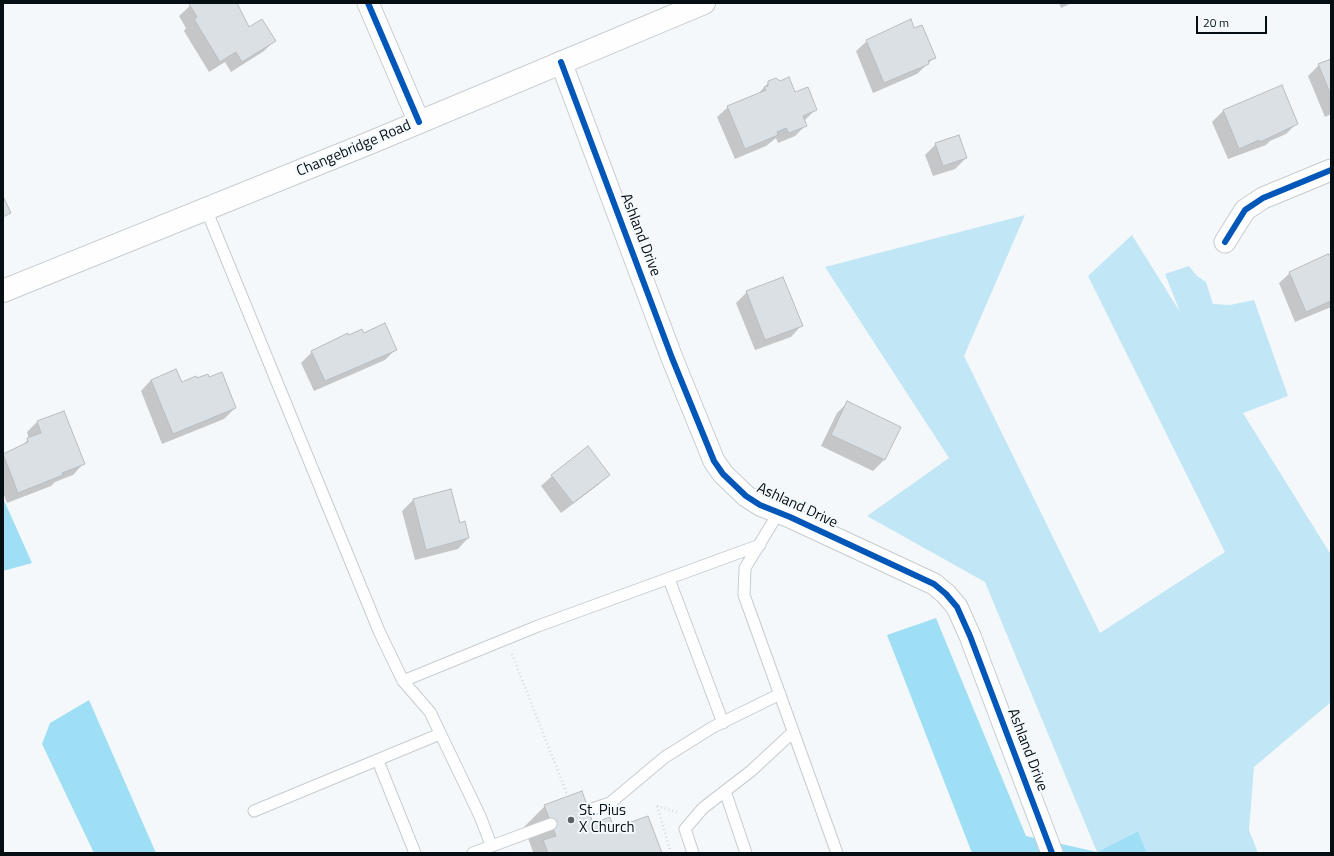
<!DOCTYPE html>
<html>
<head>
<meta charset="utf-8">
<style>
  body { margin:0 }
  #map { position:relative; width:1334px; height:856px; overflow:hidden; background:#f5f8fa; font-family:"Titillium Web",sans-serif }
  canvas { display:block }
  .frame { position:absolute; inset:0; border:4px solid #050f13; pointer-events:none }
  .scale { position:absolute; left:1196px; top:16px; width:71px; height:18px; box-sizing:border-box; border:2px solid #050f13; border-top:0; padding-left:5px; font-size:12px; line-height:14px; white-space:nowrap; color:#050f13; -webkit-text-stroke:3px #f3f9fc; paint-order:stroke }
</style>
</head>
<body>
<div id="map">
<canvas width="1334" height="856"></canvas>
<div class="frame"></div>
<div class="scale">20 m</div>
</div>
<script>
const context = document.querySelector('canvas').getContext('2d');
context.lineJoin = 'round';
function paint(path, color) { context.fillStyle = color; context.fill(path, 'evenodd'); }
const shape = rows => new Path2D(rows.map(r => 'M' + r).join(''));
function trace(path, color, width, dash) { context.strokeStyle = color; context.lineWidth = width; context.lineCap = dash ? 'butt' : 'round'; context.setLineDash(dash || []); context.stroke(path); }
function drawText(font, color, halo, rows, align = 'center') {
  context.font = font + ' "Titillium Web",sans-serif'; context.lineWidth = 4; context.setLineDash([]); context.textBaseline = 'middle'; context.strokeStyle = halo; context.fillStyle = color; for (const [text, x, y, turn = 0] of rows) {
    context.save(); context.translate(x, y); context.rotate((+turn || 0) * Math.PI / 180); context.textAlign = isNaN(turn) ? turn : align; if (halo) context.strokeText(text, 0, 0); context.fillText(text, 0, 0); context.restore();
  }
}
const green = shape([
  [1025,215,964,356,1100,633,1225,552,1088,276,1132,235,1180,312,1165,274,1189,266,1197,276,1206,282,1213,304,1230,305,1254,300,1288,396,1243,413,1331,555,1331,702,1254,767,1249,830,1258,853,1147,853,1138,831,1097,852,985,582,867,516,949,458,825,267]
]);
const forest = shape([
  [3,498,32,563,3,571],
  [936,618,1026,836,1097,852,1138,831,1147,853,972,853,887,635],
  [89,700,156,853,94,853,42,744,50,723]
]);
const shadow = shape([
  [193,3,235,3,249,29,274,41,264,51,231,72,225,62,209,72,184,31,186,28,179,16],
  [1059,3,1072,3,1061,8],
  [914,29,935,57,917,74,873,93,856,51,867,41],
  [1331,60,1331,114,1325,117,1308,76,1319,65],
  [769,82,794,94,816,109,804,121,806,125,795,136,778,143,776,138,766,146,735,159,717,117,728,107,758,94],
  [1281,86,1297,123,1286,134,1270,141,1266,145,1228,159,1212,122,1223,111],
  [936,144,966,158,955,169,933,176,925,155],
  [1331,255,1331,307,1295,322,1279,283,1290,273],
  [747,292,801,326,791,337,755,350,736,303],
  [363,334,396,349,385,360,314,391,301,363,312,352,349,336],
  [151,380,181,383,235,408,224,419,162,444,141,391],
  [848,402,899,427,884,460,873,471,821,446,837,413],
  [37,422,83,464,73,475,55,482,51,486,7,503,3,492,3,456,19,448,29,439,27,432],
  [609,475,598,485,561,513,541,486,552,476],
  [451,491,459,524,468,538,458,549,415,560,402,511,413,500],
  [545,806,593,824,614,829,661,853,532,853,533,852,524,827]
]);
const building = shape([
  [191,3,237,3,249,27,262,19,276,41,242,62,236,52,220,62,194,19,197,17,189,4,191,3],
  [911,19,914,28,922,25,936,58,928,61,929,64,884,83,866,40,911,19],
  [1331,59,1331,95,1318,64,1331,59],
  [789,77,795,92,808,87,817,110,803,116,807,126,789,133,786,128,777,132,778,135,745,149,727,106,766,90,764,87,768,86,768,81,776,78,780,81,789,77],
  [1282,85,1298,124,1260,142,1259,140,1239,149,1223,110,1282,85],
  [959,135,967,158,943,166,935,143,959,135],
  [3,196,11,213,3,217,3,196],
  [1328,254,1328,255,1331,254,1331,301,1306,312,1289,272,1328,254],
  [783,277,803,326,765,340,746,291,783,277],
  [385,323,397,350,325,381,311,351,348,333,349,335,362,329,364,333,385,323],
  [176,369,182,382,196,376,197,378,208,374,209,377,222,372,236,408,173,434,151,380,176,369],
  [847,401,901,427,885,460,831,435,847,401],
  [64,411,85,464,62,473,63,475,18,493,3,454,28,442,27,438,41,433,37,421,64,411],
  [588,446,610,475,573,503,551,475,588,446],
  [451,489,460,523,465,521,469,538,426,550,413,499,451,489],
  [582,791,593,823,610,817,614,828,648,816,662,853,548,853,543,840,556,836,544,805,582,791]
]);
const path = shape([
  [512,654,567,794],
  [657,806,671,853],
  [657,806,677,812]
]);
const service = shape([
  [206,209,379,631,403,681,430,712,480,816,491,845],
  [779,512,745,568,744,595,837,853],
  [669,579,723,723],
  [403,681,538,626,760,545],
  [378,761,415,853],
  [725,791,746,853],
  [589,810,610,803,665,757,713,727,780,694],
  [254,811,440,734],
  [473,853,551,824],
  [693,853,685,829,703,808,751,771,793,732]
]);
const minor = shape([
  [368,3,419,122],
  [561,62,672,358,714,461,723,474,746,496,760,505,790,517,934,584,946,594,957,607,970,636,1052,853],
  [1225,242,1245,210,1263,198,1331,170]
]);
const secondary = shape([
  [3,291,367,144,704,3]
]);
const cycleway = shape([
  [368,3,419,122],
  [561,62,672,358,714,461,723,474,746,496,760,505,790,517,934,584,946,594,957,607,970,636,1052,853],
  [1225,242,1245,210,1263,198,1331,170]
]);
const markers = [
  [571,820,4,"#596164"]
];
const streetNames = [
  ["Changebridge Road",354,149,-23],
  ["Ashland Drive",640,235,69],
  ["Ashland Drive",797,506,25],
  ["Ashland Drive",1027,750,69]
];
const poiNames = [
  ["St. Pius",579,811],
  ["X Church",579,828]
];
paint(green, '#c1e6f6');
paint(forest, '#9fdff6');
paint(shadow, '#0003');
paint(building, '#dbe0e5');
trace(building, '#b7bdc2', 1);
trace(service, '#c5cdd0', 13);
trace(minor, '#c5cdd0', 23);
trace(secondary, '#c5cdd0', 24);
trace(path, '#d7d9da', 2.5, [1, 3]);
trace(service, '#fefefe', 11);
trace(minor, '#fefefe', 21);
trace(secondary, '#fefefe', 22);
trace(cycleway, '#0057b8', 6);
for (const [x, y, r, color] of markers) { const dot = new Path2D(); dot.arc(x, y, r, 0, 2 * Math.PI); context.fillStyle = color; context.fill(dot); trace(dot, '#f3f9fc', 1.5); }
drawText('15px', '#050f13', '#f3f9fc', streetNames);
drawText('15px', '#050f13', '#f3f9fc', poiNames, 'left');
</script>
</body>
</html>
